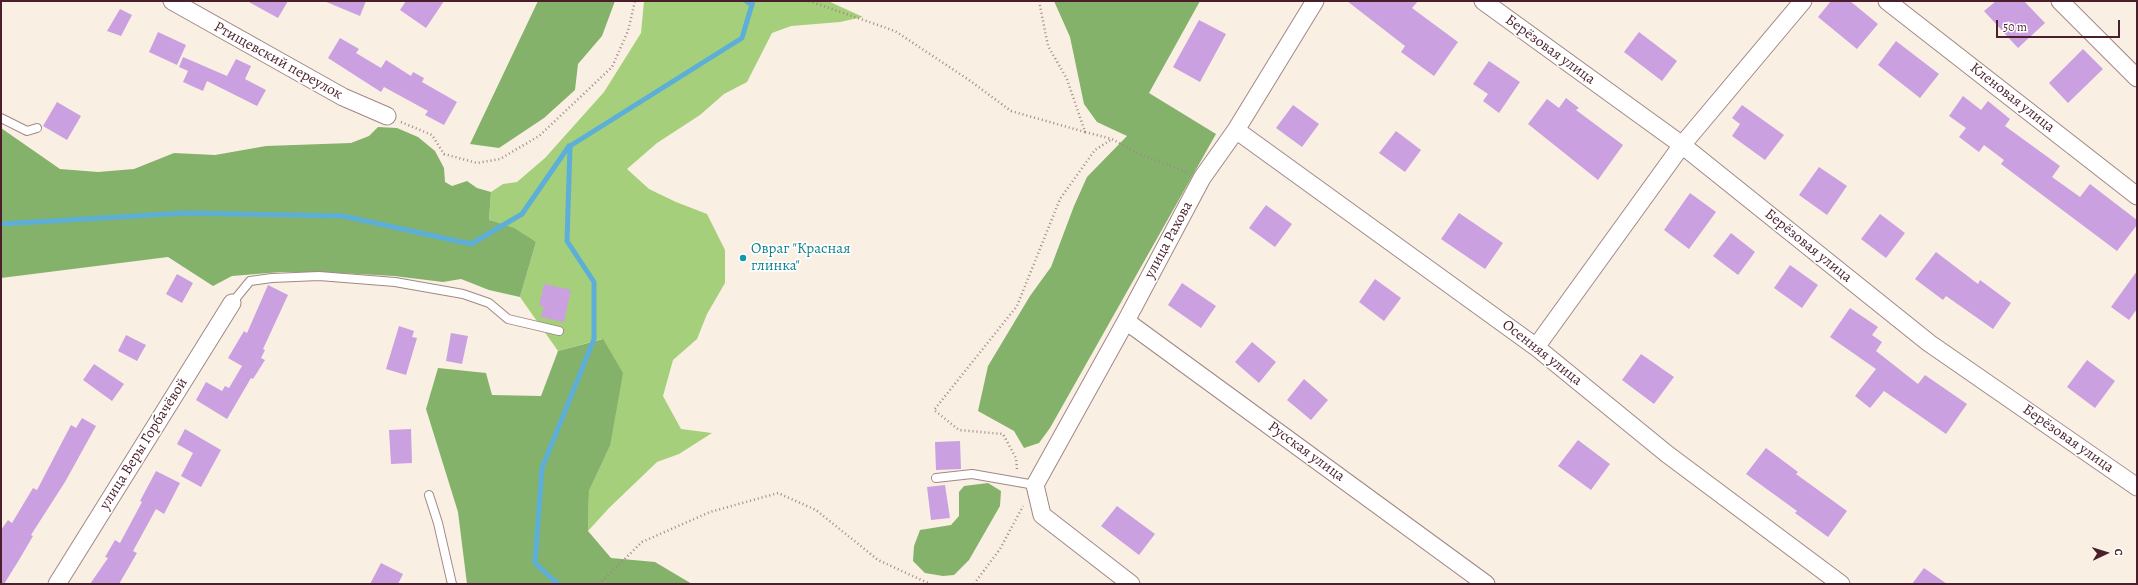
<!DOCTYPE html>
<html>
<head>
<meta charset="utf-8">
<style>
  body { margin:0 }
  #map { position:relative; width:2138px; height:585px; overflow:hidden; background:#faefe3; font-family:Alegreya,serif }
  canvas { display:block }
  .frame { position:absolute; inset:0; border:2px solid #4a1f2b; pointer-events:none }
  .north { position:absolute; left:2086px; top:533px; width:40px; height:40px; -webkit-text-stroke:3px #fff; paint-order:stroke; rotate:86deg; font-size:11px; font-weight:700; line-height:16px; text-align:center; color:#4a1f2b }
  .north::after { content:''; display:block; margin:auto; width:14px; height:18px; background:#4a1f2b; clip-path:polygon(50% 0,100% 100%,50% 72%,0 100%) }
  .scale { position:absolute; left:1996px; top:20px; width:124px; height:18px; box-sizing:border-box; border:2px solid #4a1f2b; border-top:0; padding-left:5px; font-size:12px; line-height:14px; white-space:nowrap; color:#4a1f2b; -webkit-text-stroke:3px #fff; paint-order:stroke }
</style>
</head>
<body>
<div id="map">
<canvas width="2138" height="585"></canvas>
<div class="frame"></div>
<div class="north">С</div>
<div class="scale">50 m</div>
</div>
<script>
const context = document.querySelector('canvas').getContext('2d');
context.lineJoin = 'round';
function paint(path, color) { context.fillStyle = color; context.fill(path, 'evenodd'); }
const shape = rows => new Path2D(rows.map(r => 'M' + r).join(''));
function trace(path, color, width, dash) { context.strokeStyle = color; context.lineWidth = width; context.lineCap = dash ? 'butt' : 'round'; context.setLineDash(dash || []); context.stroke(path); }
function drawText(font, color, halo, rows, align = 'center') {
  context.font = font + ' Alegreya,serif'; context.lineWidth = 3.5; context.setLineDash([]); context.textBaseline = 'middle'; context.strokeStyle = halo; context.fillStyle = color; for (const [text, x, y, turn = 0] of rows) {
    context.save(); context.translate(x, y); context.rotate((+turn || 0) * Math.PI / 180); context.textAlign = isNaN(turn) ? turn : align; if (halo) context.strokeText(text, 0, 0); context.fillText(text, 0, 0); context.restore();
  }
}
const green = shape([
  [644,1,828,1,863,17,840,22,791,26,772,33,747,82,724,94,700,115,657,143,627,169,649,189,676,202,707,214,725,250,725,283,707,314,697,339,673,360,663,396,681,429,712,433,679,454,657,462,609,508,588,531,589,491,610,446,602,339,558,351,520,297,536,242,489,220,491,192,503,184,517,182,545,158,604,92,641,33]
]);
const forest = shape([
  [538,1,615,1,602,36,578,64,575,90,544,118,499,148,470,144],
  [1054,1,1200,1,1149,93,1216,134,1050,428,1039,443,1024,448,1014,431,978,411,988,366,1030,296,1051,267,1074,206,1087,177,1127,136,1097,122,1084,104,1070,37],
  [378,127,397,128,418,137,435,151,444,168,445,182,452,186,467,181,477,188,491,192,489,220,514,228,536,242,520,297,489,290,461,279,443,282,394,276,322,272,281,272,232,276,213,286,168,257,1,278,1,128,60,169,98,172,134,169,174,153,215,155,266,146,351,143,369,136],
  [603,339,623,373,610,446,589,491,588,531,611,558,655,562,692,584,467,584,458,512,426,409,438,368,486,373,492,395,541,396,558,351],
  [988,483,1001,491,1000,506,969,560,954,575,943,576,925,573,913,561,914,546,920,530,951,525,959,516,959,492,964,486]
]);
const stream = shape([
  [746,1,752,5],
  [1,224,185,213,343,216,471,244,522,214,569,146],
  [558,584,535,563,542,468,594,339,594,282,567,241,570,146,742,38,753,1]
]);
const building = shape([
  [247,1,288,1,278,18],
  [324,1,366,1,360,16],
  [406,1,444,1,426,28,400,10],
  [1347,1,1418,1,1412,8,1458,42,1434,76,1401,52,1405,46],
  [1831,1,1850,1,1878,24,1857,49,1818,17],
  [1996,1,2024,1,2045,23,2018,48,1984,11],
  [120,9,132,15,121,36,107,31],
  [1199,20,1226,34,1200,82,1173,67],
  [158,32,186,45,177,65,149,52],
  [1639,32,1677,61,1662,81,1624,52],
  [340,38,359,49,356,53,381,68,386,60,411,76,413,72,424,78,422,82,457,102,444,125,425,115,428,111,384,87,381,92,328,58],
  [1896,41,1939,74,1920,98,1878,65],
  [2083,49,2103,69,2068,103,2049,83],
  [183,57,227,76,236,59,251,66,245,79,266,90,257,106,207,81,203,91,183,82,188,71,179,67],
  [1489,61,1520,82,1499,113,1483,101,1488,94,1473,84],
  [1963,96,1981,110,1988,101,2010,119,2005,126,2060,166,2052,177,2080,197,2090,184,2137,220,2137,225,2117,251,2001,164,2004,160,1984,145,1979,152,1959,137,1966,128,1949,116],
  [1566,98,1579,108,1576,110,1623,145,1598,180,1528,124,1547,99,1559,108],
  [57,102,81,116,67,140,43,126],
  [1293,105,1319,124,1302,147,1276,128],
  [1742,105,1784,135,1765,160,1732,136,1740,124,1732,118],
  [1396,131,1421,150,1405,172,1379,153],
  [1819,167,1847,186,1827,215,1799,195],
  [1690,193,1716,212,1689,249,1664,230],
  [1266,205,1292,224,1275,247,1249,228],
  [1459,213,1503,243,1485,269,1441,239],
  [1880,214,1905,233,1886,258,1861,239],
  [1731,233,1755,252,1738,275,1713,256],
  [1936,252,1978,284,1980,280,2011,303,1993,329,1946,296,1943,300,1915,279],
  [1790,265,1818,285,1802,308,1774,288],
  [2137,271,2137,309,2129,320,2111,307],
  [177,274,193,283,182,303,166,294],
  [1375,279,1401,298,1384,321,1359,302],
  [1182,283,1216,306,1201,328,1168,305],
  [544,284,571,290,564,322,541,317,544,306,539,306],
  [268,285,288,295,263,349,265,350,261,358,265,360,253,379,251,378,227,419,196,400,206,382,222,391,225,386,229,388,242,366,228,358,244,331,247,333],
  [1850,308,1878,327,1872,335,1882,342,1876,351,1918,384,1925,375,1967,404,1946,434,1884,391,1870,408,1855,396,1876,369,1830,337],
  [399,326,414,331,412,337,417,338,406,375,386,369],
  [451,333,468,336,462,364,446,361],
  [126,335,146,345,137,361,118,351],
  [1252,342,1276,362,1259,383,1235,362],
  [1641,354,1674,377,1654,404,1622,380],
  [2087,360,2115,381,2095,408,2067,387],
  [94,364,124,384,112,401,83,380],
  [1304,379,1328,400,1311,420,1287,400],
  [82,418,96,426,65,482,31,535,33,536,19,560,4,584,1,584,1,530,8,520,12,523,33,488,37,490,71,425,76,428],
  [185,429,221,450,201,487,181,476,193,453,177,444],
  [411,429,412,463,391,464,389,430],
  [1578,440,1610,464,1591,490,1558,466],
  [960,441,961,469,936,470,935,442],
  [1766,448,1798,472,1796,474,1847,511,1828,537,1795,513,1797,511,1746,474],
  [156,471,180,483,164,514,156,509,133,551,137,553,119,584,90,584,108,558,105,557,115,540,120,543,142,502,140,501],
  [945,485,950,518,931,520,927,487],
  [1117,506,1155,534,1139,555,1101,526],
  [381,563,403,574,398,584,370,584],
  [1924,568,1947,584,1912,584]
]);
const path = shape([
  [809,1,895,31,969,80,1011,111,1085,132],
  [1039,1,1048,46,1067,79,1085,132,1112,139,1139,154,1187,172],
  [401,122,432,135,444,154,477,163,500,159,539,136,612,67,628,31,635,1],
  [1017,469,1016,458,1003,434,959,430,934,410,1017,306,1060,199,1095,150,1112,139],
  [599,584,642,542,710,512,778,493,816,510,878,560,930,584],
  [974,584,1000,549,1023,506]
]);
const lane = shape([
  [1,118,27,131,37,128],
  [232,303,250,281,272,278,319,276,395,282,463,294,489,303,508,319,559,331],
  [936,478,972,474,1035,485],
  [429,495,438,523,452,584]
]);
const street = shape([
  [172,1,343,97,387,116],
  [1483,1,1682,145,1929,343,2137,487],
  [1887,1,2137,196],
  [2060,1,2137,78],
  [1236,130,1536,347,1667,454,1841,584],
  [1126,321,1486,584],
  [1536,347,1682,145,1803,1],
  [57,584,232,303],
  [1131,584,1042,515,1035,485,1126,321,1202,178,1236,130,1315,1]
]);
const markers = [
  [743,258,4,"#0f9aa8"]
];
const streetNames = [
  ["Берёзовая улица",1550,50,36],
  ["Ртищевский переулок",278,61,29],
  ["Кленовая улица",2012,98,38],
  ["улица Рахова",1169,240,-62],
  ["Берёзовая улица",1808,246,39],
  ["Осенняя улица",1542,353,38],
  ["Берёзовая улица",2068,439,35],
  ["улица Веры Горбачёвой",144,444,-58],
  ["Русская улица",1306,452,36]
];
const cultureNames = [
  ["Овраг \"Красная",751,249],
  ["глинка\"",751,266]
];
paint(green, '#a5cf7b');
paint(forest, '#84b26b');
trace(stream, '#5dafd8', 5);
paint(building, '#caa0e1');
trace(lane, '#a28787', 10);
trace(street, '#a28787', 19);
trace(path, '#a28787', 2.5, [1, 3]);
trace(lane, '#fff', 8);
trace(street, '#fff', 17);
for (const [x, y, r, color] of markers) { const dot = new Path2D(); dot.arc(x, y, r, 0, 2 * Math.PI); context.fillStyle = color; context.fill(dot); trace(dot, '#fff', 1.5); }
drawText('15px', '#4a1f2b', '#fff', streetNames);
drawText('15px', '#0d838f', '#fff', cultureNames, 'left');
</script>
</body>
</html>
